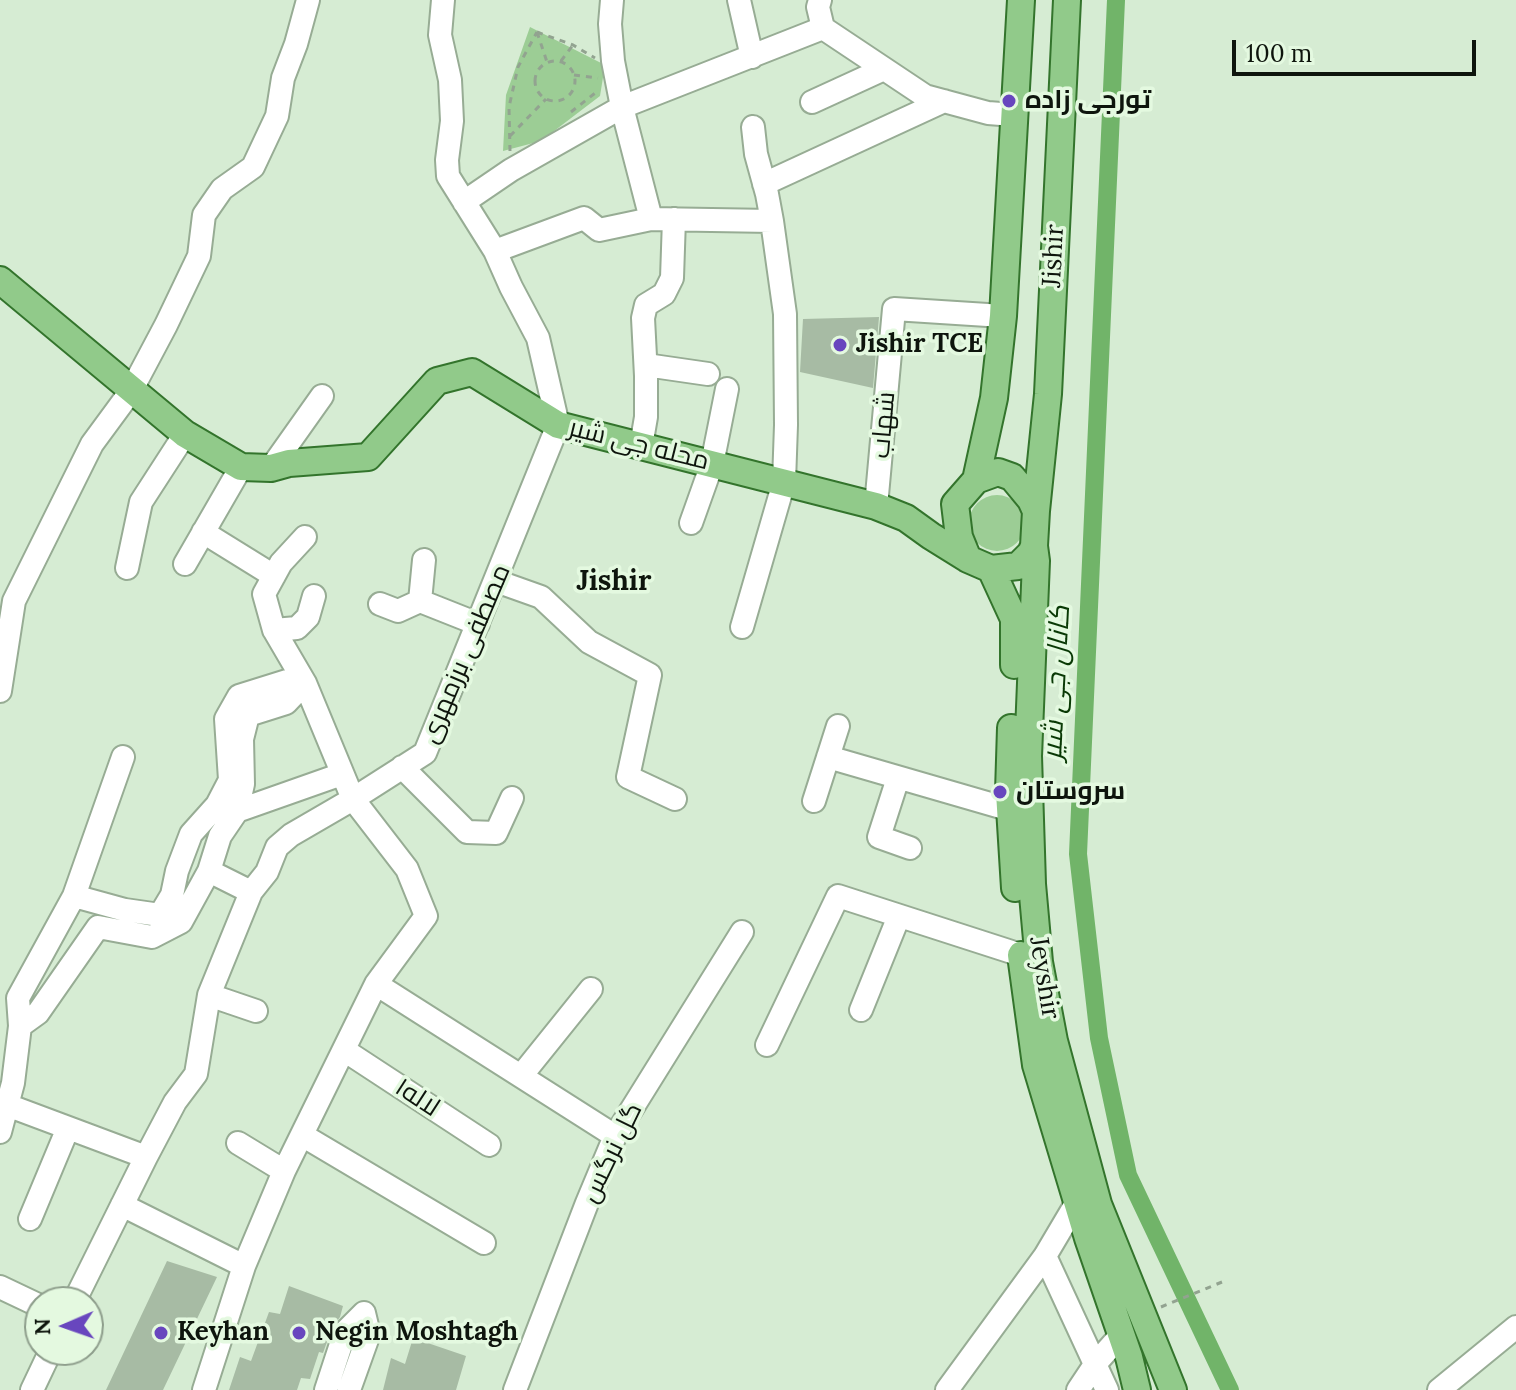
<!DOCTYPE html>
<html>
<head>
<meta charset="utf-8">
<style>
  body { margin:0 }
  #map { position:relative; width:1516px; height:1390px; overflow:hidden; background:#d6ecd3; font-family:Lora,serif }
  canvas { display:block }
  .north { position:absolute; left:24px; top:1286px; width:80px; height:80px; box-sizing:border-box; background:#e4f9e0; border:2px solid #8e9e8c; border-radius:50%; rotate:268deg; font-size:22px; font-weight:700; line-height:32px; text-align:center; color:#0e150d }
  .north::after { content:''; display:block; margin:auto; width:28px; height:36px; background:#6846be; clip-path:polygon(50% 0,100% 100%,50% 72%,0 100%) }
  .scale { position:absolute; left:1232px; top:40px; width:244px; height:36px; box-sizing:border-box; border:4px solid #0e150d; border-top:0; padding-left:10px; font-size:24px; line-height:28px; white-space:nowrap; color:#0e150d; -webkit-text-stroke:6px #e4f9e0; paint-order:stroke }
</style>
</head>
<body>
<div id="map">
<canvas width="1516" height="1390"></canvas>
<div class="north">N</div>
<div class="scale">100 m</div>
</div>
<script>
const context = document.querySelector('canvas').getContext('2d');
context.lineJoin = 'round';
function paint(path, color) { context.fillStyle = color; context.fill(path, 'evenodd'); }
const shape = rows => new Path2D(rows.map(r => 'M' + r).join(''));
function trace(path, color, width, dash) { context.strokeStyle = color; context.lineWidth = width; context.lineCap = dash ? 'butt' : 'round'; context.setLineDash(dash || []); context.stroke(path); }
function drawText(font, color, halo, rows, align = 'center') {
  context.font = font + ' Lora,Cairo,serif'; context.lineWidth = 7; context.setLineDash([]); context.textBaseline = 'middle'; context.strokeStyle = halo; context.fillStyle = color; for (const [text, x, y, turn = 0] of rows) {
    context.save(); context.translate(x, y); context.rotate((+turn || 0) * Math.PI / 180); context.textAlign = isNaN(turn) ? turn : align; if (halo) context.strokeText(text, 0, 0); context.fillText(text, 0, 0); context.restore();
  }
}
const green = shape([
  [530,27,605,65,600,96,541,141,503,151,506,95],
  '969 523a28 28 0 1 1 56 0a28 28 0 1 1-56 0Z'
]);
const canal = shape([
  [1116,0,1078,854,1099,1038,1128,1175,1230,1390]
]);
const building = shape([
  [879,317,873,388,800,372,803,319],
  [167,1261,217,1277,163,1390,106,1390],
  [289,1286,343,1306,340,1317,332,1328,323,1353,319,1352,310,1379,301,1378,297,1390,229,1390,240,1357,251,1361,269,1312,280,1314],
  [413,1338,466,1356,456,1390,383,1390,391,1358,405,1364]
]);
const path = shape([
  [537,32,573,45,595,58],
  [537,32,547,62],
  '535 81a20 20 0 1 1 40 0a20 20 0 1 1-40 0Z',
  [561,61,573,45],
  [574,75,598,78],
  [571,112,599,90],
  [510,136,546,99],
  [510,151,509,107,518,67,537,32],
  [1161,1307,1222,1282]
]);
const minor = shape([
  [739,0,752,57],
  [820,0,818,7,823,28,925,96,988,113,1014,115],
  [812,102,884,69],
  [764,184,944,101],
  [464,202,511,170,622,107,613,61,610,24,612,0],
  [651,219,622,107,823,28],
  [495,251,584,218,599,230,651,219,772,221],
  [646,365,708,374],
  [641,446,646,417,646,376,643,318,646,305,664,294,672,278,674,219],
  [271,468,322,396],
  [876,506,894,309,1003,316],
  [691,523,712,464,727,389],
  [203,532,274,576],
  [185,564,241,467],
  [127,568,141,502,185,434],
  [496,581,541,597,589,642,650,675,628,777,675,799],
  [420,601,478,624],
  [380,604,398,611,420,601,424,560],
  [742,627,784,482,786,425,785,314,772,221,767,194,756,154,753,127],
  [274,630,297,628,308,617,314,596],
  [0,691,14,601,92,444,131,391,166,325,199,256,204,215,222,189,253,167,277,116,283,78,296,44,308,0],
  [828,757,1011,810],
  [402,767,467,832,496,833,512,798],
  [898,778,879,837,910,848],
  [814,801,838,726],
  [237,811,342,774],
  [251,892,267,872,277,847,291,835,353,799,305,683,274,630,264,594,281,563,305,537],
  [74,896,123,757],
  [376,984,615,1136],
  [209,995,256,1011],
  [861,1010,899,916],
  [20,1026,38,1013,98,927,152,937,181,922,209,871,220,836,237,811,243,784,242,739,248,715,286,703,305,683],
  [767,1045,838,896,1021,955],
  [344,1050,489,1145],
  [521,1076,591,989],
  [7,1105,146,1157],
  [0,1132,13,1083,20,1026,18,998,74,896,125,910,160,915,172,895,177,871,191,834,217,805,230,780,226,719,239,696,287,681,305,683],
  [302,1135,484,1243],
  [238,1143,284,1171],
  [122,1205,244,1266],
  [30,1219,68,1128],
  [1045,1256,1107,1390],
  [0,1287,40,1306],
  [74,1302,146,1157,175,1102,196,1074,209,995,251,892,209,871],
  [32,1390,51,1350],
  [204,1390,244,1266,284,1171,376,984,426,916,407,869,353,799,425,753,558,425,538,338,511,287,495,251,448,176,447,160,452,121,450,80,440,35,443,0],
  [326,1390,345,1332,364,1313,369,1334,349,1390],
  [515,1390,587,1203,615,1136,742,932],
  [947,1390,1045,1256,1077,1202],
  [1078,1390,1096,1363,1121,1335],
  [1439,1390,1516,1327]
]);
const major = shape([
  [0,280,185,434,241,467,271,468,289,463,368,457,437,381,472,372,558,425,876,506,906,518,931,536,968,559],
  [976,480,994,398,1003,316,1021,0],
  [1036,511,1031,500,1012,477,998,472,976,480,955,504,959,537,968,559,991,569,1018,566,1031,553,1034,546,1036,511,1048,394,1067,0],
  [1034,546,1036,561,1028,756,1032,884,1039,962,1054,1041,1098,1204,1173,1390],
  [991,569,1014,619,1014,665],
  [1011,728,1009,792,1015,888],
  [1021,955,1036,1065,1088,1238,1129,1357,1137,1390]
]);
const markers = [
  [1009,101,8,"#6846be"],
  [840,345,8,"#6846be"],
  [1000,792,8,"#6846be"],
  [161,1333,8,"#6846be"],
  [299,1333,8,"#6846be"]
];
const poiNames = [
  ["تورجی زاده",1025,101],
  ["Jishir TCE",856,345],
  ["سروستان",1016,792],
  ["Keyhan",177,1333],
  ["Negin Moshtagh",315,1333]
];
const streetNames = [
  ["Jishir",1054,256,-87],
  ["شهاب",884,425,-85],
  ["محله جی شیر",639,445,14],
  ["مصطفی برزمهری",466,654,-67],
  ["Jeyshir",1044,978,81],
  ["لاله۱",417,1098,33],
  ["گل نرگس",612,1153,-64]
];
const neighbourhoodNames = [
  ["Jishir",614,582]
];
const waterNames = [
  ["کانال جی شیر",1057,683,-87]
];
paint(green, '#9ccd95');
trace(canal, '#71b469', 18);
paint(building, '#a7bba4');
trace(minor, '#97ac94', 26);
trace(major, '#33742c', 30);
trace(path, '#92a390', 3, [6, 6]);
trace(minor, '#fff', 22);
trace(major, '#91ca8a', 26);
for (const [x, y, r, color] of markers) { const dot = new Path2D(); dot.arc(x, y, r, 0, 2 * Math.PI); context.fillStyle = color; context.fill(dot); trace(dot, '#e4f9e0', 3); }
drawText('bold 26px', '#0e150d', '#e4f9e0', poiNames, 'left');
drawText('26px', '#0e150d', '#e4f9e0', streetNames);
drawText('bold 28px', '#0e150d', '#e4f9e0', neighbourhoodNames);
drawText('italic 28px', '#093905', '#e4f9e0', waterNames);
</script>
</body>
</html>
